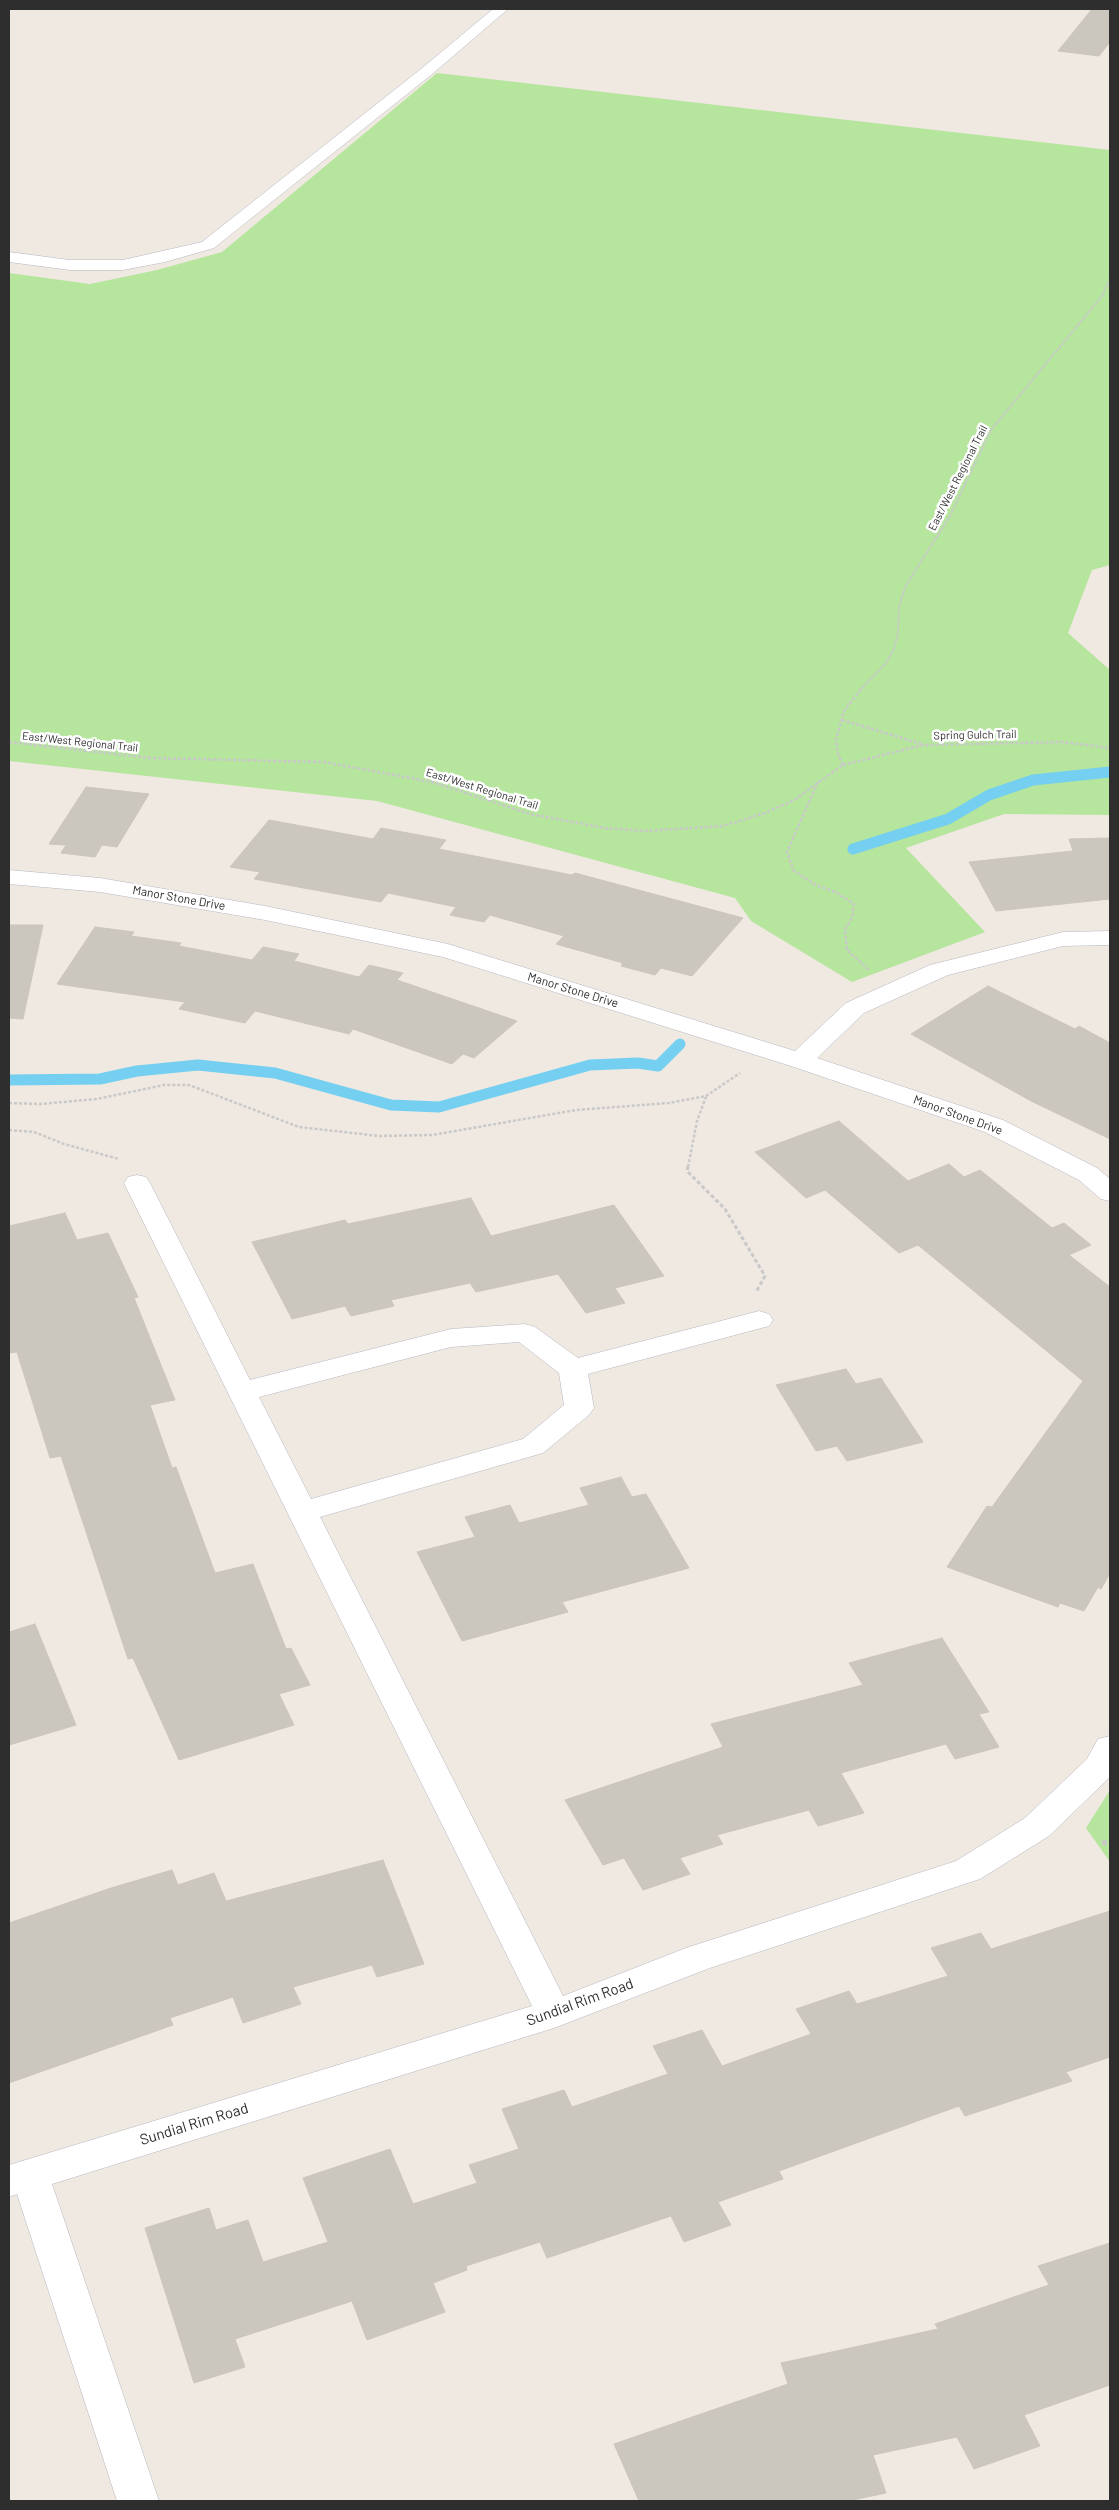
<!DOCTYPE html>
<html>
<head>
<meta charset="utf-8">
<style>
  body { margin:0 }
  #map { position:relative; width:1119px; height:2510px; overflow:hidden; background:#efe9e1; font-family:Barlow,sans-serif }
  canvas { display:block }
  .frame { position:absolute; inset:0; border:10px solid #2e2e2e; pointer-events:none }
</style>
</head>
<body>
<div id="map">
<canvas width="1119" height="2510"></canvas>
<div class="frame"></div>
</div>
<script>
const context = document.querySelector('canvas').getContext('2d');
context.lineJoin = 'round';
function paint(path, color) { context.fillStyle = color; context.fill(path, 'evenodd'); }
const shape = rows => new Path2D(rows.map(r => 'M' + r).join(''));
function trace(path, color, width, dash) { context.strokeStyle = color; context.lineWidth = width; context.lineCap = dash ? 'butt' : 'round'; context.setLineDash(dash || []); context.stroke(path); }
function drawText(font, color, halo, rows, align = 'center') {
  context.font = font + ' Barlow,sans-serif'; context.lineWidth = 5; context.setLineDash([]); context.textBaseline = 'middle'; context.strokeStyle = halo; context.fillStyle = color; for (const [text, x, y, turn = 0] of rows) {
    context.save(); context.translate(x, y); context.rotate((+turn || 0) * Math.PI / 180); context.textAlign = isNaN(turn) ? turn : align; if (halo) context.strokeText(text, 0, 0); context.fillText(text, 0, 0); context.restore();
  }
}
const green = shape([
  [437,73,1110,150,1110,565,1092,570,1068,633,1110,670,1110,815,1004,814,906,848,985,932,852,982,751,921,735,898,377,801,9,761,9,273,90,284,157,270,222,252],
  [1110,1790,1110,1862,1086,1828]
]);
const stream = shape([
  [853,849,948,819,989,795,1033,780,1110,772],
  [9,1080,100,1079,137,1071,198,1065,275,1073,391,1105,439,1107,590,1065,638,1063,658,1066,680,1044]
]);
const building = shape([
  [1092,9,1110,9,1110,42,1099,56,1058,51,1092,9],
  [86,787,149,794,117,847,102,845,95,857,61,853,66,845,49,844,86,787],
  [269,820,373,839,381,828,446,840,439,849,572,875,575,873,743,918,692,976,661,968,655,975,621,966,623,963,556,944,564,936,490,915,484,922,450,915,456,907,388,893,381,902,254,879,260,872,230,867,269,820],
  [1110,838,1110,899,996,911,969,862,1073,851,1069,839,1110,838],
  [9,925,43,925,23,1019,9,1018,9,925],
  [95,927,134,932,131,936,181,943,179,946,252,960,263,947,299,954,294,961,359,977,369,965,403,973,397,980,517,1021,474,1058,463,1054,452,1064,353,1029,349,1034,255,1011,245,1023,179,1009,185,1002,57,984,95,927],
  [988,986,1075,1029,1079,1026,1110,1043,1110,1139,1031,1101,911,1034,988,986],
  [839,1121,908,1181,949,1164,964,1177,980,1170,1052,1228,1064,1223,1091,1245,1069,1255,1110,1287,1110,1573,1101,1589,1098,1587,1084,1611,1060,1603,1058,1607,947,1567,987,1506,992,1507,1083,1381,918,1245,899,1253,825,1190,806,1198,755,1152,839,1121],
  [471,1198,491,1236,614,1205,664,1276,615,1288,625,1303,586,1313,558,1274,476,1292,470,1283,391,1300,394,1306,351,1316,345,1306,292,1319,252,1242,345,1220,348,1224,471,1198],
  [65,1213,77,1240,108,1233,138,1297,134,1298,175,1400,150,1405,172,1468,176,1467,215,1573,253,1564,286,1649,291,1648,310,1685,279,1694,294,1725,179,1760,133,1658,128,1659,61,1456,50,1458,17,1352,9,1353,9,1226,65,1213],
  [846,1369,856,1384,881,1378,923,1442,847,1461,837,1446,816,1451,776,1385,846,1369],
  [621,1477,632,1497,646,1494,689,1568,562,1602,568,1612,462,1641,417,1552,475,1537,465,1517,510,1505,519,1523,589,1505,580,1488,621,1477],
  [35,1624,76,1725,9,1745,9,1632,35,1624],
  [942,1638,989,1712,979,1714,999,1747,955,1759,946,1744,841,1773,864,1813,818,1826,809,1810,717,1835,723,1844,680,1858,690,1874,643,1890,624,1858,603,1865,565,1800,723,1747,711,1724,863,1685,849,1663,942,1638],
  [383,1860,424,1964,377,1977,372,1965,293,1987,301,2004,243,2023,233,1997,170,2018,173,2025,9,2083,9,1923,111,1888,172,1870,178,1885,214,1873,226,1901,383,1860],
  [1110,1911,1110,2057,1066,2072,1072,2081,965,2116,959,2106,779,2171,783,2179,718,2202,731,2225,684,2242,671,2216,547,2258,540,2242,466,2266,467,2270,433,2283,445,2312,367,2340,352,2301,235,2339,245,2367,194,2383,145,2228,209,2208,216,2230,248,2220,263,2262,328,2242,303,2178,390,2149,413,2204,477,2183,469,2165,519,2149,502,2109,564,2090,572,2107,668,2074,653,2046,702,2030,722,2066,811,2034,796,2009,849,1991,857,2004,948,1976,931,1948,981,1933,991,1949,1110,1911],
  [1110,2243,1110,2385,1024,2415,1040,2446,974,2469,957,2437,873,2455,886,2493,848,2501,639,2501,614,2444,788,2384,781,2363,938,2329,935,2324,1049,2285,1038,2266,1110,2243]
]);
const pathFar3 = shape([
  [861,689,886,663,894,649,898,633,899,607,905,587,950,516,991,430,1102,296,1110,279]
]);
const pathFar2 = shape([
  [842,720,922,744],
  [9,742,150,758,324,762,432,782,530,814,605,828,645,831,723,826,765,813,794,800,843,765,838,754,836,740,844,711,862,688],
  [843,765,923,745,1063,742,1110,748],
  [818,782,787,852,793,870,814,884,837,893,854,904,852,918,845,929,847,950,869,970],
  [9,1103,40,1104,97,1099,164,1085,189,1085,299,1127,379,1136,432,1135,576,1110,669,1103,706,1096,740,1073],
  [9,1130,34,1132,64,1144,119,1159],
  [688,1167,697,1121,706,1097]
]);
const pathFar1 = shape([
  [688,1166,687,1171,725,1209,765,1276,756,1292]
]);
const path = shape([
  [1102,1843,1110,1842]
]);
const street = shape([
  [493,9,508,9,431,75,214,248,165,262,123,270,70,270,9,262,9,252,70,260,123,260,202,242,421,69,493,9],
  [9,870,100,878,265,906,448,944,795,1051,846,1003,930,965,1063,932,1110,931,1110,945,1063,946,948,975,864,1013,817,1058,1003,1120,1097,1168,1110,1179,1110,1201,1101,1199,1079,1180,985,1132,791,1066,443,957,265,920,100,892,9,884,9,870],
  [137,1175,146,1177,150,1183,250,1380,451,1329,525,1324,535,1327,578,1358,759,1311,769,1314,773,1320,769,1326,588,1374,594,1408,589,1415,543,1453,320,1517,563,1996,686,1948,956,1861,1025,1818,1087,1759,1098,1739,1110,1736,1110,1777,1049,1836,980,1879,710,1968,554,2028,52,2184,159,2501,117,2501,17,2194,9,2197,9,2165,532,2006,124,1183,128,1177,137,1175],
  [519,1342,559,1373,564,1405,523,1439,311,1499,259,1397,451,1347,519,1342]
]);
const farStreetnames = [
  ["East/West Regional Trail",958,478,-63],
  ["Spring Gulch Trail",975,735,-1],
  ["East/West Regional Trail",80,742,6],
  ["East/West Regional Trail",482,789,17]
];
const streetNames = [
  ["Manor Stone Drive",179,898,10],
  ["Manor Stone Drive",573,990,17],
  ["Manor Stone Drive",958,1115,20]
];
const nearStreetnames = [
  ["Sundial Rim Road",580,2002,-20],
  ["Sundial Rim Road",194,2124,-17]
];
paint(green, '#b6e59e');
trace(stream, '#75cff0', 11);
paint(building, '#cbc7bf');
trace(building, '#cbc5ba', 1);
trace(street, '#b4b7c1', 1);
trace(pathFar3, '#c9c9c9', 2, [2, 1]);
trace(pathFar2, '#c9c9c9', 2.5, [3, 2]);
trace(pathFar1, '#c9c9c9', 3, [4, 2.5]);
trace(path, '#c9c9c9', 4.5, [5, 3]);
paint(street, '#fff');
drawText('11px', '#2e2e2e', '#fff', farStreetnames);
drawText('12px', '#2e2e2e', '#fff', streetNames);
drawText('15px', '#2e2e2e', '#fff', nearStreetnames);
</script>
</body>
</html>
